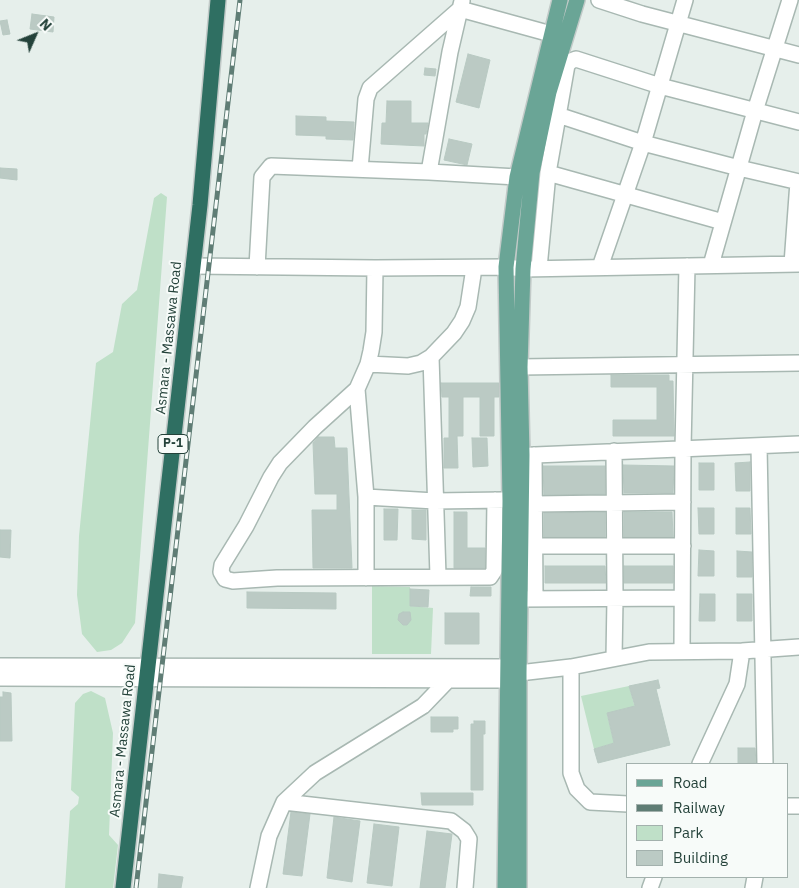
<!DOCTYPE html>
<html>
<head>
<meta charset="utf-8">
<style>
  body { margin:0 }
  #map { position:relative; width:799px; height:888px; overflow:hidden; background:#e6efeb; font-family:"IBM Plex Sans",sans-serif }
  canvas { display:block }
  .legend { position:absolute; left:626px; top:763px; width:162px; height:115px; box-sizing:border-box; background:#f7fbf9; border:1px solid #a3b1ad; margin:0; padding:6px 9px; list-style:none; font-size:15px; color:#24423a }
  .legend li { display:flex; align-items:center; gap:10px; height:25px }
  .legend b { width:25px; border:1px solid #a3b1ad }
  .north { position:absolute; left:10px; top:10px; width:50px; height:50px; -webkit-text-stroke:4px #f7fbf9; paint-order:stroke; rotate:46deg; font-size:14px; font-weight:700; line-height:20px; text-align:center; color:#24423a }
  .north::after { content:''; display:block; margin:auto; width:18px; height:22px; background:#24423a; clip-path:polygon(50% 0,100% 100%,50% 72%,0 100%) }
</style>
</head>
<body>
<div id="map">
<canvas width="799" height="888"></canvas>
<ul class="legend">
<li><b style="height:6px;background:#6aa596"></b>Road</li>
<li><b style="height:6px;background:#5f7d75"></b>Railway</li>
<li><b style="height:14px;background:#bfe0c8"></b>Park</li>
<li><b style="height:14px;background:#bbcac4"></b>Building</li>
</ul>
<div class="north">N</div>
</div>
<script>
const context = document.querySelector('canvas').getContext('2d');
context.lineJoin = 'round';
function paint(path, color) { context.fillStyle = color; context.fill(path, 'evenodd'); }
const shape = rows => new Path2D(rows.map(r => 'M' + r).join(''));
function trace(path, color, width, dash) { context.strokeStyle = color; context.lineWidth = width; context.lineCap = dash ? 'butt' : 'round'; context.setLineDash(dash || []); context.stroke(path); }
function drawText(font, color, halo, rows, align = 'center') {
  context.font = font + ' "IBM Plex Sans",sans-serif'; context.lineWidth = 4; context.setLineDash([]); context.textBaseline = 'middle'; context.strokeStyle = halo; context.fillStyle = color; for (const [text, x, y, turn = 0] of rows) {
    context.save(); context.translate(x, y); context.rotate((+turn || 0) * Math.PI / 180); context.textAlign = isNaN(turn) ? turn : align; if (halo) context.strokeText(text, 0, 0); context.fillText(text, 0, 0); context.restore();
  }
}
const green = shape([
  [161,193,167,197,135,623,122,643,111,650,97,652,82,634,77,595,79,536,96,363,113,352,122,304,137,290,154,198],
  [372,586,410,587,410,606,433,608,431,654,372,654],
  [629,686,643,737,627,708,607,714,614,743,594,749,581,696],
  [91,691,105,698,113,733,109,835,118,845,113,888,65,888,70,811,78,804,79,797,71,790,75,703,83,694]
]);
const building = shape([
  [32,14,54,17,53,32,30,29,32,14],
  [7,20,10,34,3,35,0,21,7,20],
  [468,54,490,60,479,108,456,102,468,54],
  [425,68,436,69,435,76,424,75,425,68],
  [387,101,411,101,411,123,428,123,426,134,424,134,424,146,381,144,382,123,386,123,387,101],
  [296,116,326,117,326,121,354,122,353,140,326,139,326,136,296,135,296,116],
  [449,139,472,144,467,165,444,160,449,139],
  [0,168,17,169,17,180,0,178,0,168],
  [611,375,669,375,669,381,673,381,674,436,613,436,613,420,657,420,657,387,611,387,611,375],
  [441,383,499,383,499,397,494,397,494,436,480,436,480,397,463,397,463,436,457,436,458,468,444,468,444,438,449,438,449,397,442,397,441,383],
  [318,437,334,437,335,448,347,448,352,568,313,568,312,510,337,510,337,494,315,494,313,443,318,437],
  [472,438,487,438,488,466,473,467,472,438],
  [750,462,750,491,736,491,735,463,750,462],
  [699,463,714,463,714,490,699,490,699,463],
  [623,465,674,466,673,493,624,493,623,465],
  [543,466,605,466,605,494,544,495,543,466],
  [698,508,714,508,714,534,699,534,698,508],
  [736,508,750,508,751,534,736,534,736,508],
  [384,509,398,509,397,540,384,540,384,509],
  [412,510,426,510,426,540,412,539,412,510],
  [454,512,467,512,467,548,485,548,485,568,454,568,454,512],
  [605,512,605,537,544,537,544,513,605,512],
  [624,512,672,512,673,537,624,537,624,512],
  [0,530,11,530,10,558,0,557,0,530],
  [699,550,714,551,714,576,698,576,699,550],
  [737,551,752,552,752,577,737,577,737,551],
  [545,566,605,566,606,583,545,583,545,566],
  [624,566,673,566,673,583,624,583,624,566],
  [471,587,491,587,491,596,470,596,471,587],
  [410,589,429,590,428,607,410,606,410,589],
  [247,592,336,593,336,609,247,608,247,592],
  [700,594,715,594,715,621,699,621,700,594],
  [737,594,752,594,752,621,737,621,737,594],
  [403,612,410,612,411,620,407,625,403,625,398,620,399,614,403,612],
  [445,613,479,613,479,644,445,644,445,613],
  [658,680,660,688,656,689,670,745,598,763,594,749,614,743,607,713,635,706,629,686,658,680],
  [3,692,11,693,12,741,0,741,0,697,3,697,3,692],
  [431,717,458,717,458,729,453,729,453,732,431,732,431,717],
  [474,721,485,721,485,734,483,734,483,790,471,790,471,724,474,724,474,721],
  [738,748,755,748,756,763,738,764,738,748],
  [421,793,473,793,473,805,422,805,421,793],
  [291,812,310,814,302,876,283,874,291,812],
  [334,817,360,821,352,882,327,878,334,817],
  [374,824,399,827,392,886,367,883,374,824],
  [427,831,452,834,445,888,420,888,427,831],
  [159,874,183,877,181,888,158,888,159,874]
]);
const minor = shape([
  [599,0,642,14,799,55],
  [462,1,460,9,551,34],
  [460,9,450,52,429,172,517,177],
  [558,115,643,143,739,168,799,182],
  [360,169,366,99,370,88,460,9],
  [548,173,723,222],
  [792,264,798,182],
  [711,265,755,111,790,0],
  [193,266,375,268,506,267,523,269,799,264],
  [257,267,262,177,271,166,429,172],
  [600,267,643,143,685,0],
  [375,268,374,332,371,351,368,364,357,389,315,427,280,463,271,477,246,526,222,565,221,572,225,579,233,581,277,578,490,577,494,571,495,500],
  [539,268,548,173,567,65,571,61,576,59,660,86,799,122],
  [431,357,438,576],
  [368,364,408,366,421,363,431,357,454,333,462,321,468,307,474,268],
  [520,367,799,363],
  [357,389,366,497,366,578],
  [759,446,765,764],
  [614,451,615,599,614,658],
  [534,455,535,598],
  [511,456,799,444],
  [366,497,435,501,503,500],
  [535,504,683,502],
  [535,546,683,546],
  [520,599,682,598],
  [682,650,683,448,687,266],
  [0,666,507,667,519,673],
  [571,667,571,773,577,789,590,802,628,804],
  [0,678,506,680,519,673,571,667,649,652,742,651,799,647],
  [700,764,737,684,742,651],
  [284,802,451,821,464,831,469,839,465,888],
  [788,806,799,806],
  [258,888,269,836,284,802,315,773,423,706,448,680],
  [650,888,654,877],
  [753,888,755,877]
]);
const major = shape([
  [505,888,510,501,506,267,517,177,560,0],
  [519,888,519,673,522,455,520,367,523,269,532,173,549,92,577,0]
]);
const highway = shape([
  [123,888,200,205,218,0]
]);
const rail = shape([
  [136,888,240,0]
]);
const shields = [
  [173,444,30]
];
const shieldNames = [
  ["P-1",173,444]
];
const streetNames = [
  ["Asmara - Massawa Road",169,338,-84],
  ["Asmara - Massawa Road",123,741,-84]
];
paint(green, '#bfe0c8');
paint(building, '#bbcac4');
trace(building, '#b8c9c2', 1);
trace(minor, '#a8b8b2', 18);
trace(major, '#c2cac8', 18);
trace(highway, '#c2cac8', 18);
trace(minor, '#fff', 15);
trace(major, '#6aa596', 15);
trace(highway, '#2f6f62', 15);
trace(rail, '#5f7d75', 5);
trace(rail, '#f7fbf9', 3, [9]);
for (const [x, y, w] of shields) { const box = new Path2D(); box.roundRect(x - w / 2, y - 9.5, w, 19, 4); context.fillStyle = '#f7fbf9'; context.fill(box); trace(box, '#24423a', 1); }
drawText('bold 12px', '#24423a', null, shieldNames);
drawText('14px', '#24423a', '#f7fbf9', streetNames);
</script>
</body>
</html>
